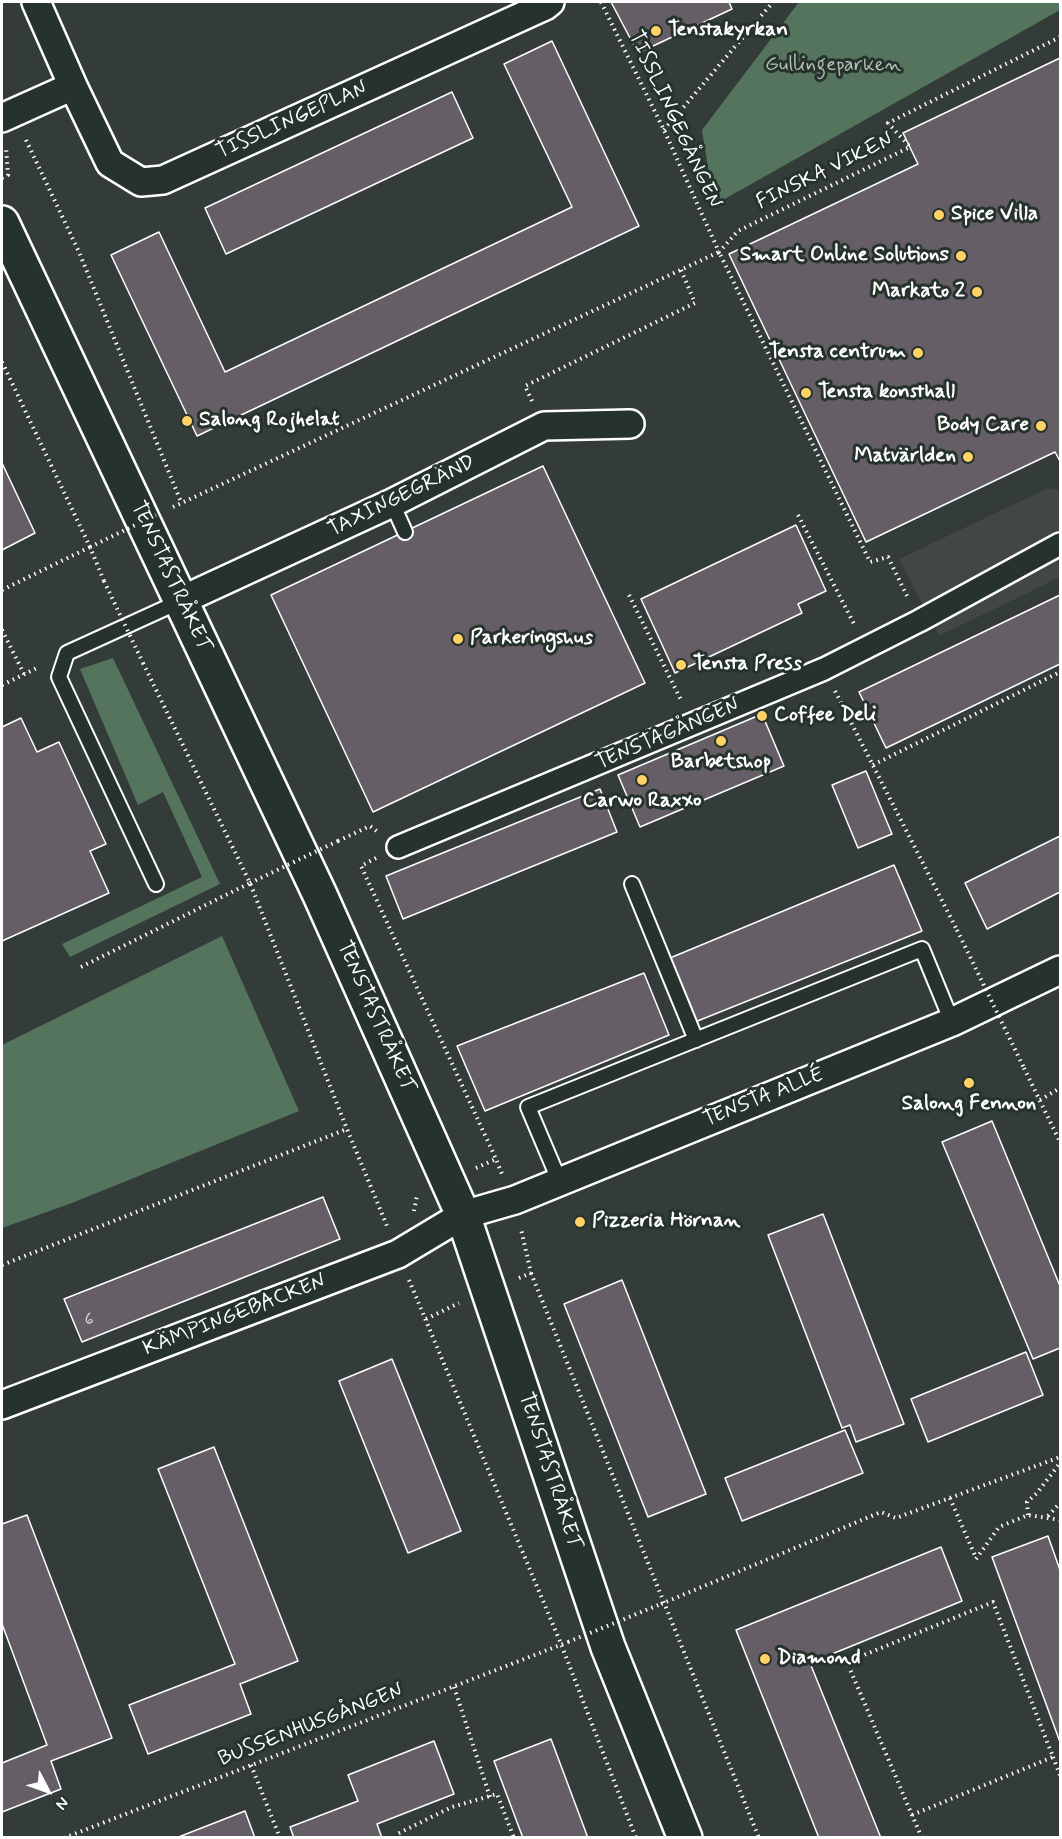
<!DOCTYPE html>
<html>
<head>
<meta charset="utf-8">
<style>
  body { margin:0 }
  #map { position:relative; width:1062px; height:1839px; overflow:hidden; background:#333c38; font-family:Mynerve,sans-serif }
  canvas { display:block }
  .frame { position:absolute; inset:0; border:3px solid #fff; pointer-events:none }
  .north { position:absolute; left:18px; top:1761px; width:60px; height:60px; -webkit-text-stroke:4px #26332d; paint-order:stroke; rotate:131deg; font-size:16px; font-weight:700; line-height:24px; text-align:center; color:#fff }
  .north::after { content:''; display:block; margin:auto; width:21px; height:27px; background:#fff; clip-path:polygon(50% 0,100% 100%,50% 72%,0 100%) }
</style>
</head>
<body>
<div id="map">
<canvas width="1062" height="1839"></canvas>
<div class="frame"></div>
<div class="north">N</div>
</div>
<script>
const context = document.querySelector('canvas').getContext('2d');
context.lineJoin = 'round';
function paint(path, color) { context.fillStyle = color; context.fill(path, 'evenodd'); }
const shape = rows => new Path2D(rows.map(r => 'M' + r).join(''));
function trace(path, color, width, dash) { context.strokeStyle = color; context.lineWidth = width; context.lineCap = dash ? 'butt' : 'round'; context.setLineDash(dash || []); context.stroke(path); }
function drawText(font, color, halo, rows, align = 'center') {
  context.font = font + ' Mynerve,sans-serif'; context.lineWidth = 6; context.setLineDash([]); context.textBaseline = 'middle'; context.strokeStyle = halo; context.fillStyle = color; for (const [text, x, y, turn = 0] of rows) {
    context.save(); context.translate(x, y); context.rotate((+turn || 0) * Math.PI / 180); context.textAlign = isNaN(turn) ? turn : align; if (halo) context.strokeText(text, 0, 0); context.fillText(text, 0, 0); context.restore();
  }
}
const built = shape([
  [1048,488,1060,490,1060,577,939,636,899,559]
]);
const green = shape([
  [799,2,1060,2,1060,10,714,205,702,130],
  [113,658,220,884,70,957,62,944,202,877,163,792,138,805,80,669],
  [222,936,299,1111,72,1203,2,1228,2,1045]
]);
const building = shape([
  [611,2,729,2,732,9,638,53,611,2],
  [552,41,639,226,197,436,111,255,159,232,225,372,572,207,504,64,552,41],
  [1060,58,1060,461,1055,452,866,542,729,254,918,164,903,133,1060,58],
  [452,92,473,138,226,254,205,208,452,92],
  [2,463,35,533,2,550,2,463],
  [543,466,645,683,373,812,271,595,543,466],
  [796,525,826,591,798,604,802,613,675,673,641,599,796,525],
  [1060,595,1060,664,886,748,859,692,1060,595],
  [762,714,784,766,640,827,618,775,762,714],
  [21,718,37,752,59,742,106,844,90,851,109,893,2,941,2,727,21,718],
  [866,771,892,834,858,848,832,785,866,771],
  [600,789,617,832,403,919,386,876,600,789],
  [1060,836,1060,892,987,929,965,883,1060,836],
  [894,865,922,931,695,1022,670,958,894,865],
  [644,973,669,1035,485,1111,457,1046,644,973],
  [992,1121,1060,1286,1060,1348,1033,1359,942,1142,992,1121],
  [323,1197,340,1239,82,1342,64,1299,323,1197],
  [823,1214,904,1424,856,1442,850,1425,842,1428,768,1235,823,1214],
  [622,1280,706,1494,648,1517,564,1304,622,1280],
  [1026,1352,1043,1395,928,1442,911,1399,1026,1352],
  [392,1359,461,1531,408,1553,339,1381,392,1359],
  [845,1430,863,1473,742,1521,725,1478,845,1430],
  [214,1447,298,1661,240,1684,251,1714,148,1754,129,1705,235,1664,158,1469,214,1447],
  [27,1515,112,1738,51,1761,61,1789,2,1812,2,1763,47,1745,2,1624,2,1524,27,1515],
  [1048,1536,1060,1570,1060,1742,992,1557,1048,1536],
  [941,1547,962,1601,810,1663,881,1838,819,1838,736,1630,941,1547],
  [551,1739,588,1838,523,1838,494,1761,551,1739],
  [434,1741,454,1794,377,1824,382,1838,294,1838,290,1827,358,1801,348,1775,434,1741],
  [245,1811,255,1838,176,1838,245,1811]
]);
const path = shape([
  [601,2,664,130,719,252,738,231,910,147,888,123,1060,37],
  [664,130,773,2],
  [26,140,79,252,181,502],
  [2,178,8,175,6,147],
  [2,362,90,547,104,581],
  [532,401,525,386,695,303,681,270],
  [173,507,719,252,870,562,888,557,908,598],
  [798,515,854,624],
  [2,590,90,547],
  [629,595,681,700],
  [2,630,24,674],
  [143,663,250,883,347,1129,387,1226],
  [2,685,39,667],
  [835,691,957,930],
  [873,765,1060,672],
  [338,841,370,826,378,832],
  [376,858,361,866,496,1159],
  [81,967,250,883],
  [1024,1068,1060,1142],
  [1040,1100,1060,1088],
  [476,1168,496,1159,502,1174],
  [414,1211,417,1195],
  [2,1265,347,1129],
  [531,1273,759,1838],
  [519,1278,531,1273,521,1229],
  [409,1280,561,1644,636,1838],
  [426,1319,459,1303],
  [950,1498,976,1558],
  [1028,1515,1027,1502,1037,1493,1060,1463],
  [1048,1516,1060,1503],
  [976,1559,999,1527,1028,1515,1060,1520],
  [661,1604,881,1512,896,1518,1060,1457],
  [454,1687,490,1797],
  [1053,1757,1060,1775],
  [251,1765,280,1838],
  [912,1815,1053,1757,993,1602,847,1662,912,1815,922,1838],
  [64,1838,568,1642],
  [398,1838,397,1834,452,1807,497,1794,514,1838]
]);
const service = shape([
  [392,503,405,532],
  [156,884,59,677,67,653,181,601],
  [632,884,696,1040],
  [559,1180,528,1107,922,949,952,1022]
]);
const pedestrian = shape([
  [398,847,824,669,919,621,1060,544]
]);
const minor = shape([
  [36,2,73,86,110,163,141,182,163,180,545,6,550,2],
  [2,118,73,86],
  [182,600,392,503,544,426,630,424],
  [2,1405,398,1254,463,1215,515,1200,952,1022,1060,970]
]);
const tertiary = shape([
  [2,223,320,895,463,1215,608,1647,685,1838]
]);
const pathBridge = shape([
  [90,547,156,515],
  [104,581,143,663],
  [250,883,338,841],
  [957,930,1024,1068],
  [568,1642,661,1604]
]);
const markers = [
  [656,31,6,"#ffd166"],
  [939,215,6,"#ffd166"],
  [961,256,6,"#ffd166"],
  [977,292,6,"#ffd166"],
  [918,353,6,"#ffd166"],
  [806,393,6,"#ffd166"],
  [187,421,6,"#ffd166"],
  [1041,426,6,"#ffd166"],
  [968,457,6,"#ffd166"],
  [458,639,6,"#ffd166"],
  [681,665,6,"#ffd166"],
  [762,716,6,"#ffd166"],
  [721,741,6,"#ffd166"],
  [642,780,6,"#ffd166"],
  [969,1083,6,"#ffd166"],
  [580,1222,6,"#ffd166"],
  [765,1659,6,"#ffd166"]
];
const numberNames = [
  ["6",89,1320]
];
const poiNames = [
  ["Tenstakyrkan",668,31],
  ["Spice Villa",951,215],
  ["Smart Online Solutions",949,256,"right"],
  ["Markato 2",965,292,"right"],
  ["Tensta centrum",906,353,"right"],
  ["Tensta konsthall",818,393],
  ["Salong Rojhelat",199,421],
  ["Body Care",1029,426,"right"],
  ["Matvärlden",956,457,"right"],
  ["Parkeringshus",470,639],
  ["Tensta Press",693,665],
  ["Coffee Deli",774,716],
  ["Barbetshop",721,763,"center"],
  ["Carwo Raxxo",642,802,"center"],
  ["Salong Fennon",969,1105,"center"],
  ["Pizzeria Hörnan",592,1222],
  ["Diamond",777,1659]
];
const parkNames = [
  ["Gullingeparken",833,66]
];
const streetNames = [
  ["TISSLINGEGÅNGEN",674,120,65],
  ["TISSLINGEPLAN",292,121,-24],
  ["FINSKA VIKEN",825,172,-26],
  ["TAXINGEGRÄND",402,497,-26],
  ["TENSTASTRÅKET",170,577,65],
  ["TENSTAGÅNGEN",668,735,-23],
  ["TENSTASTRÅKET",375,1017,66],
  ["TENSTA ALLÉ",764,1098,-22],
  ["KÄMPINGEBACKEN",235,1316,-21],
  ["TENSTASTRÅKET",549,1471,72],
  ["BUSSENHUSGÅNGEN",311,1726,-21]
];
paint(built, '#424646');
paint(green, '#54745e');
paint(building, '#655e66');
trace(building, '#fff', 1.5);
trace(service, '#fff', 18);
trace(pedestrian, '#fff', 26);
trace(minor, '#fff', 32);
trace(tertiary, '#fff', 38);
trace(path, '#fff', 4, [1.5, 4.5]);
trace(service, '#26332d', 14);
trace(pedestrian, '#26332d', 21);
trace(minor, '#26332d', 27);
trace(tertiary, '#26332d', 33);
trace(pathBridge, '#fff', 4, [1.5, 4.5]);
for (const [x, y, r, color] of markers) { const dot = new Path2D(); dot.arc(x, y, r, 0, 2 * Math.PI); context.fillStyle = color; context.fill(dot); trace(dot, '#26332d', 2); }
drawText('18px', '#d8d7d9', null, numberNames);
drawText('bold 21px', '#fff', '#26332d', poiNames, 'left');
drawText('21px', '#b2c0b7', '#26332d', parkNames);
drawText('21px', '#fff', '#26332d', streetNames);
</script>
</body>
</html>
